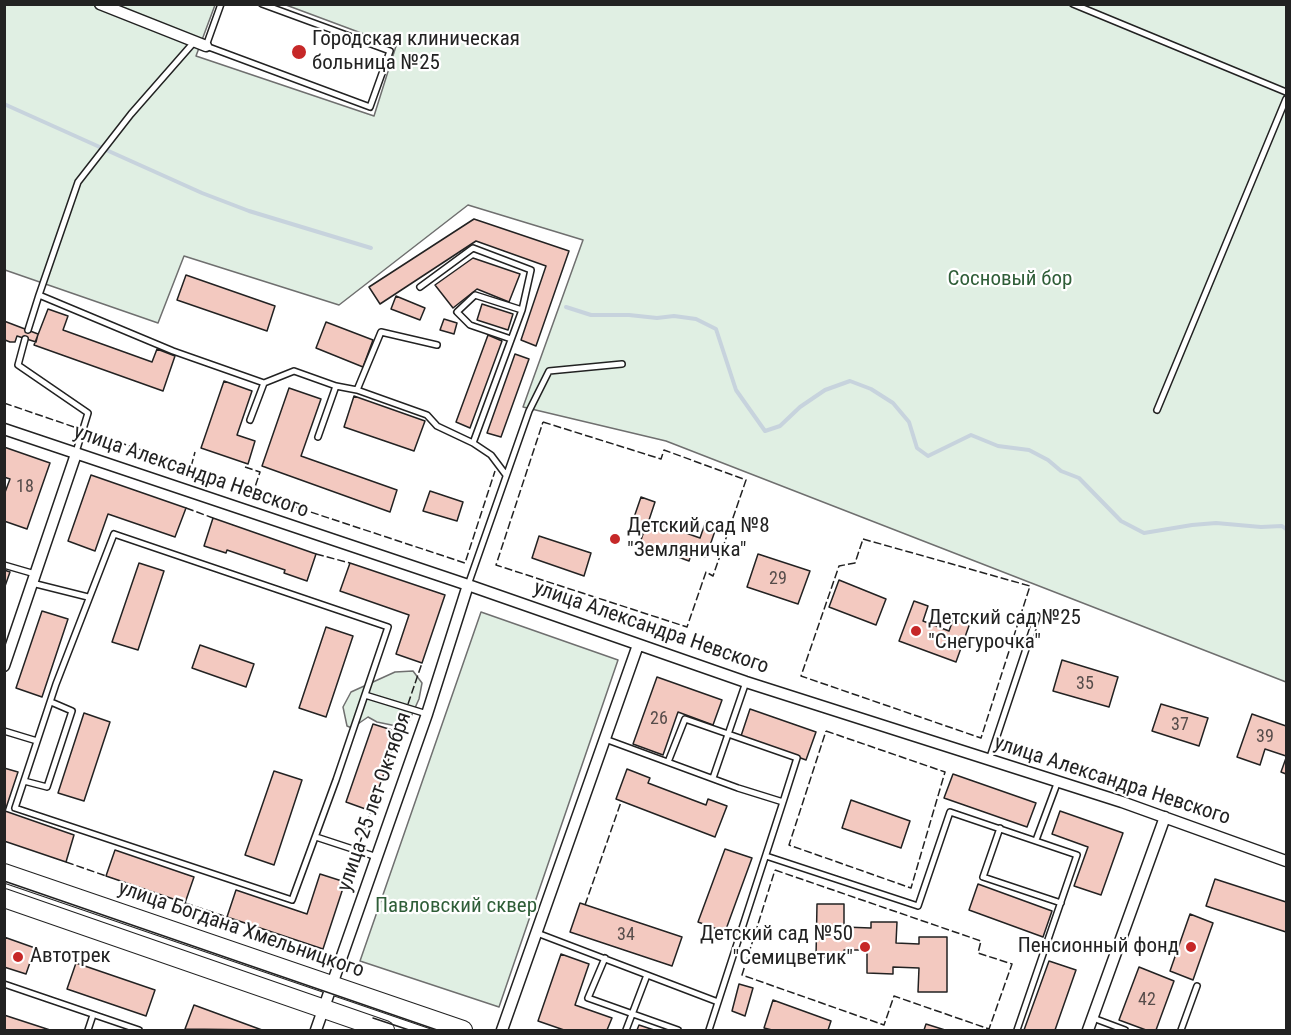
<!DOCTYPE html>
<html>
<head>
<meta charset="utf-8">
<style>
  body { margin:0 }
  #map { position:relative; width:1291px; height:1035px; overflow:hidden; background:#fff; font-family:"Roboto Condensed",sans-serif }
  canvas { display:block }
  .frame { position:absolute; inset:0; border:6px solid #222; pointer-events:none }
</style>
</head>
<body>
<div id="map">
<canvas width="1291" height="1035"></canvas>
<div class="frame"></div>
</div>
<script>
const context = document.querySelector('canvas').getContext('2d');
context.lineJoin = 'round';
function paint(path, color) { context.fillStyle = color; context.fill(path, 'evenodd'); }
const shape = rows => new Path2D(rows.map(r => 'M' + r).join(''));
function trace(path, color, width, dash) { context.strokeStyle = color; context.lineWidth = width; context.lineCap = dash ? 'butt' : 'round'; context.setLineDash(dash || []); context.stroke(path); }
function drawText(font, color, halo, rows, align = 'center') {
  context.font = font + ' "Roboto Condensed",sans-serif'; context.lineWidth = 4.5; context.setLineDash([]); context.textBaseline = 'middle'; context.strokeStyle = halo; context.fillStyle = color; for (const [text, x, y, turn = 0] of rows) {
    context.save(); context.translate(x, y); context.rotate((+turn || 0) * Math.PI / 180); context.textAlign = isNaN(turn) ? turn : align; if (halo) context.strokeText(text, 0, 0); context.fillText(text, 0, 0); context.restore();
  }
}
const green = shape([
  [5,5,215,5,196,56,374,116,396,46,286,5,1286,5,1286,682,666,441,523,407,583,240,468,205,339,305,184,256,158,323,5,270,5,5],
  [481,612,618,660,499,1007,360,961,481,612],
  [413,671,422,683,419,699,406,728,377,722,368,717,352,728,347,726,343,707,351,692,395,672,413,671]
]);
const stream = shape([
  [4,104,202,193,249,211,371,248],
  [566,307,591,315,629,315,657,318,674,316,696,319,716,329,736,390,765,431,780,426,800,407,825,390,850,381,871,389,893,403,909,422,917,448,928,456,971,435,998,446,1029,450,1048,460,1061,471,1079,478,1121,521,1144,533,1192,525,1216,523,1261,527,1282,526,1286,529]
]);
const building = shape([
  [474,219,569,251,536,346,521,340,546,266,476,241,380,304,369,287,474,219],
  [473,258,520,274,509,302,477,289,453,308,435,285,473,258],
  [186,275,275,306,267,331,177,300,186,275],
  [396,296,425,308,420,320,391,309,396,296],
  [482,304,513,314,508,330,477,320,482,304],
  [48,309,68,316,63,330,152,362,157,349,175,356,163,391,34,345,48,309],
  [444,319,457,323,454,334,440,330,444,319],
  [4,321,38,334,36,342,17,336,15,342,10,342,5,340,4,321],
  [326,322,373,340,363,367,316,348,326,322],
  [488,335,502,341,470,428,456,422,488,335],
  [515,354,529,359,501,437,487,433,515,354],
  [224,381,252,391,237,435,255,441,248,464,201,448,224,381],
  [289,388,321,399,301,456,397,490,390,512,262,466,289,388],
  [354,396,425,421,414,451,344,427,354,396],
  [4,447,50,463,27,529,4,521,4,495,10,479,4,477,4,447],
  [91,475,186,508,175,537,108,514,95,551,68,541,91,475],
  [430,491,463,502,457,521,423,511,430,491],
  [641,497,655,502,649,520,700,538,706,521,717,525,706,557,692,552,689,561,640,543,643,534,630,529,641,497],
  [213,518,316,554,307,581,284,573,285,570,227,550,226,553,204,546,213,518],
  [539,536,591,553,584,576,532,558,539,536],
  [758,554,810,571,798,604,747,587,758,554],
  [139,563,164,571,138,650,112,642,139,563],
  [350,563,445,595,422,663,396,654,409,615,340,591,350,563],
  [4,570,10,572,4,589,4,570],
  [839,580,886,599,876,625,829,607,839,580],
  [914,601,928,606,923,621,949,631,954,617,970,623,956,662,899,641,914,601],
  [42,611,68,619,42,697,16,688,42,611],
  [326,627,353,636,326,717,299,708,326,627],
  [200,645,254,664,246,687,192,668,200,645],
  [1062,660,1118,677,1109,707,1053,691,1062,660],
  [657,677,722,700,713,725,678,712,663,755,633,744,657,677],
  [1161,704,1208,718,1199,746,1152,731,1161,704],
  [750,709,816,732,806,760,741,736,750,709],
  [84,713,110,722,84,801,58,793,84,713],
  [1252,714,1286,726,1286,756,1265,749,1260,765,1237,757,1252,714],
  [373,724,398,732,371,811,346,802,373,724],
  [1286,758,1286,774,1281,772,1286,758],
  [4,768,18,772,5,811,74,835,66,862,4,841,4,768],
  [627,769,650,778,648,783,706,805,708,799,727,806,715,837,616,799,627,769],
  [274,771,302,780,274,865,245,855,274,771],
  [953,774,1036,803,1027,827,944,798,953,774],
  [851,800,910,821,901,848,842,828,851,800],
  [1060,811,1123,833,1101,895,1074,886,1088,847,1052,834,1060,811],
  [725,849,752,858,725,932,698,922,725,849],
  [115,850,194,877,185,903,106,876,115,850],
  [320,874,345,882,323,949,227,917,236,890,307,914,320,874],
  [1215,879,1286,902,1286,932,1206,906,1215,879],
  [978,884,1052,911,1043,937,969,910,978,884],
  [580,903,682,937,672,966,570,932,580,903],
  [817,904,844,904,844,927,871,928,871,922,897,922,896,943,919,944,919,937,947,937,947,992,918,992,919,968,893,967,893,974,867,973,867,950,844,950,844,957,816,957,817,904],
  [1190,914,1213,923,1193,980,1170,971,1190,914],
  [4,937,35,948,26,974,4,967,4,937],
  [561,954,589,964,575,1005,612,1018,607,1030,564,1030,538,1021,561,954],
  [1049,961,1076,970,1055,1030,1024,1030,1049,961],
  [76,963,155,990,146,1016,67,989,76,963],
  [1139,967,1174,981,1156,1030,1146,1030,1119,1020,1139,967],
  [739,984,753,988,745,1016,732,1011,739,984],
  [773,1000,831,1021,828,1030,772,1030,764,1028,773,1000],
  [194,1005,262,1030,185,1029,194,1005],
  [4,1015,50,1030,4,1030,4,1015],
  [926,1024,945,1030,924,1030,926,1024],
  [639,1025,654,1030,637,1030,639,1025]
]);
const service = shape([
  [221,4,206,46,370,107,390,51,262,4],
  [1073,4,1286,92],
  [195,41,131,114,78,182,39,295,173,351,264,383],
  [420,287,473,248,531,270,522,310,473,443],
  [28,330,39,295],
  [25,339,18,365,88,413,76,452],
  [511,339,470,325,457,312,475,295,522,310],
  [357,390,381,332,437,345],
  [1157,410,1286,99],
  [250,420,264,383,294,371,336,386,357,390,427,415,437,426,473,443,491,455,506,475],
  [318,437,336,386],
  [114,534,388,627,336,780,292,900,15,808,56,684,114,534],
  [4,565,35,574],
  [32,583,88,597],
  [468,585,529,411,549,371,622,364],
  [365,695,427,714],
  [4,731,37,741],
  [605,739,738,788,783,802,709,1030],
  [989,760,1037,616],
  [668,762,685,719,797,758,783,802],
  [713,778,746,682],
  [24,781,47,787,72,711,51,702],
  [1000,828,983,877,1061,903],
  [316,837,377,857],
  [1036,840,1058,781],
  [766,856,918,906,950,812,1077,855,1017,1030],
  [537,933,718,1002],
  [605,958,588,998,678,1030],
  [4,984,139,1030],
  [1093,1018,1125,1030],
  [88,1030,93,1015],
  [626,1030,647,975],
  [1181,1030,1197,986]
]);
const minor = shape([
  [100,4,206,46],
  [4,429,468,585,746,682,1122,802,1286,861],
  [4,666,76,454],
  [316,1030,427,714,468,585],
  [502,1030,638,645],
  [1088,1030,1165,817]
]);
const trunk = shape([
  [4,873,463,1030],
  [4,898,385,1030]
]);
const tram = shape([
  [4,881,437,1030],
  [373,1018,409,1030]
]);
const fence = shape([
  [4,403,191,467,195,452],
  [543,422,661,459,664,450,746,480,713,576,706,572,687,627,496,565,543,422],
  [245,467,260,472,253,493,465,563,495,471],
  [186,508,213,518],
  [863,539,1030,586,981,738,801,676,839,566,855,563,863,539],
  [316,554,350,563],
  [408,704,422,663],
  [826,731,945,772,911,888,789,845,826,731],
  [398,732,405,711],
  [359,845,371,811],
  [66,862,106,876],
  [775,870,981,941,978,953,1012,964,989,1029,894,996,884,1025,742,975,775,870],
  [345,882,355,857],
  [185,903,227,917],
  [585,905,621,802]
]);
const markers = [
  [299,52,8,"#c62828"],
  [615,539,6,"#c62828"],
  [916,631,6,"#c62828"],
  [865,947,6,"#c62828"],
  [1191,947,6,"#c62828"],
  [18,957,6,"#c62828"]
];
const numberNames = [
  ["18",25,487],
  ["29",778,579],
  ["35",1085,684],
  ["26",659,719],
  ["37",1180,725],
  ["39",1265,737],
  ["34",626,935],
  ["42",1147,1000]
];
const poiNames = [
  ["Городская клиническая",312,40],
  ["больница №25",312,64],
  ["Детский сад №8",627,527],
  ["\"Земляничка\"",627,551],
  ["Детский сад №25",928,619],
  ["\"Снегурочка\"",928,643],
  ["Детский сад №50",853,935,"right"],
  ["\"Семицветик\"",853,959,"right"],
  ["Пенсионный фонд",1179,947,"right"],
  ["Автотрек",30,957]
];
const parkNames = [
  ["Сосновый бор",1010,280],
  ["Павловский сквер",456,907]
];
const streetNames = [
  ["улица Александра Невского",191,472,19],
  ["улица Александра Невского",651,628,19],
  ["улица Александра Невского",1112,781,18],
  ["улица 25 лет Октября",375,802,-71],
  ["улица Богдана Хмельницкого",241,930,19]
];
paint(green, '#e0efe3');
trace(green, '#6f6f6f', 1.5);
trace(stream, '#c7d3dd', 4);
paint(building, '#f3c9c0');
trace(building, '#222', 1.5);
trace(service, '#222', 8);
trace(minor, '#222', 13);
trace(trunk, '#222', 20);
trace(service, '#fff', 5);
trace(minor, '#fff', 10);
trace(trunk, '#fff', 18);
trace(tram, '#222', 1.5);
trace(fence, '#222', 1.5, [8, 3]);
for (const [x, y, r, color] of markers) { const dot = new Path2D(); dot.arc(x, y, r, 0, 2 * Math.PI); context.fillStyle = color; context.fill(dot); trace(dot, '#fff', 2); }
drawText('18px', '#564c4a', null, numberNames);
drawText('21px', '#222', '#fff', poiNames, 'left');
drawText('21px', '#2f5e38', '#fff', parkNames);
drawText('21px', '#222', '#fff', streetNames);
</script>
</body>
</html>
